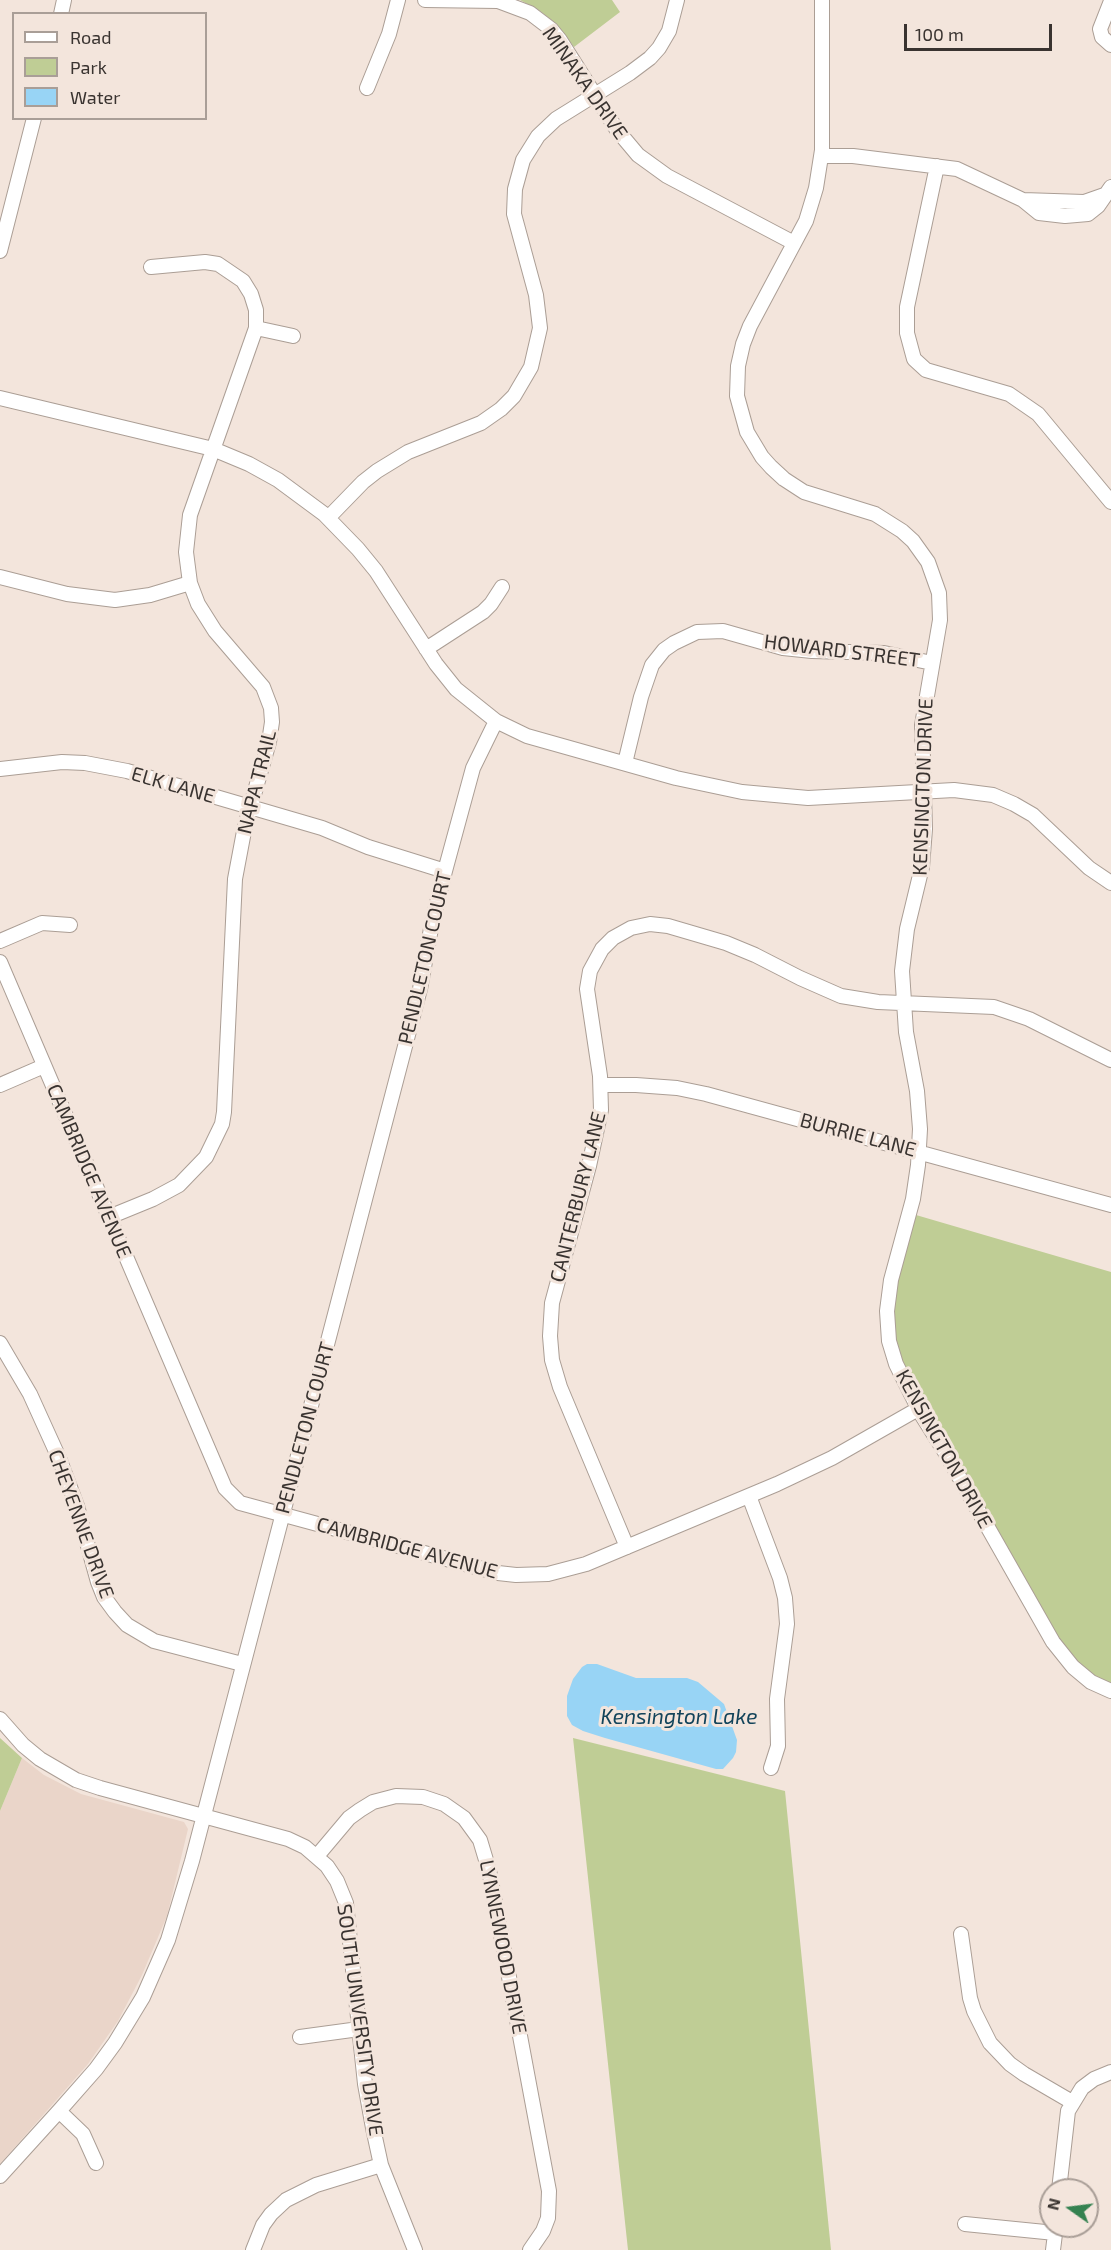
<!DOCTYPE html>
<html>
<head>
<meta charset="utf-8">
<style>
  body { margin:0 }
  #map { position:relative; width:1111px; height:2250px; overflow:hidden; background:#f3e5dc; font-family:"Exo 2",sans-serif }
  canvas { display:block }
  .legend { position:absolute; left:12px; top:12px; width:195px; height:108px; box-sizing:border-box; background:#f3e5dc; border:2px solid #a99e97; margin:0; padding:8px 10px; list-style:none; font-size:18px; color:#393330 }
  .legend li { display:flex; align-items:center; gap:12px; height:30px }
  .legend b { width:30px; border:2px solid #a99e97 }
  .north { position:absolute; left:1039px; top:2178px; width:60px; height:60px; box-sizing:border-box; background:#f3e5dc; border:2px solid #a99e97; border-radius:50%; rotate:284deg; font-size:16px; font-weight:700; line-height:24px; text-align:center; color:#393330 }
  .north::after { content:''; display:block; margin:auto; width:21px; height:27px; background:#358251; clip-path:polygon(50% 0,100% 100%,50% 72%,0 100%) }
  .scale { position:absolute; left:904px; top:24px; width:148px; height:27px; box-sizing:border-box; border:3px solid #393330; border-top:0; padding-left:8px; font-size:18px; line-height:21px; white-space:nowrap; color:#393330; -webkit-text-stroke:4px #f3e5dc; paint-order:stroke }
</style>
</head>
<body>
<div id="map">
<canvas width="1111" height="2250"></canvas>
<ul class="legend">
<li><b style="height:8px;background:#fff"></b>Road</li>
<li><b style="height:16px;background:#bfcd95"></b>Park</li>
<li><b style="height:16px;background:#98d4f5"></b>Water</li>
</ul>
<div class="north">N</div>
<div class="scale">100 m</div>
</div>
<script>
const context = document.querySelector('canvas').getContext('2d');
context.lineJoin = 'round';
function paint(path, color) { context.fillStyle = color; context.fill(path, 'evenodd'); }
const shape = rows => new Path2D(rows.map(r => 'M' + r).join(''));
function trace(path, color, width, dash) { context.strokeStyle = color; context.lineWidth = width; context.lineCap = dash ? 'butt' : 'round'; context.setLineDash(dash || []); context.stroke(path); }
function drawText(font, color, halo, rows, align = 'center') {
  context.font = font + ' "Exo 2",sans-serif'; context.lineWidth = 6; context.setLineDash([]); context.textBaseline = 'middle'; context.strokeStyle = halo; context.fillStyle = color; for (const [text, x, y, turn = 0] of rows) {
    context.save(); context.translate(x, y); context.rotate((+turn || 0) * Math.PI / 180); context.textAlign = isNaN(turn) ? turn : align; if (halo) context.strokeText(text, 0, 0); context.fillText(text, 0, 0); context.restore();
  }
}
const built = shape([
  [22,1758,44,1775,81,1794,184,1822,188,1829,167,1916,142,1975,118,2021,88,2064,0,2164,0,1811]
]);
const green = shape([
  [520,0,612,0,620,12,574,47,555,23,540,11],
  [916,1215,1111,1272,1111,1685,1090,1674,1061,1646,916,1395,893,1341,892,1295],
  [0,1738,22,1758,0,1811],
  [573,1738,785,1791,831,2250,628,2250]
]);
const water = shape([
  [587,1664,597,1664,636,1678,687,1678,698,1682,724,1704,737,1740,736,1752,733,1758,723,1769,716,1769,605,1738,583,1731,572,1725,567,1716,567,1696,573,1679,582,1667]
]);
const minor = shape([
  [425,0,498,1,530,13,551,29,560,40,617,130,638,155,667,176,794,243],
  [822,0,822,150,816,188,806,221,750,326,743,344,738,366,737,396,747,432,762,457,771,467,784,479,804,492,875,514,902,531,913,541,928,562,939,593,940,620,922,725,925,829,922,867,907,929,902,971,906,1032,917,1091,920,1129,918,1165,913,1199,891,1280,887,1311,889,1341,896,1364,921,1414,945,1452,1053,1642,1073,1667,1091,1682,1111,1691],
  [1111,1,1100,29,1102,37,1111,45],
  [61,14,64,0],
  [367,88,389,34,398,0],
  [822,156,853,156,957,169,1023,200,1084,202,1104,195],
  [937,166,907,307,907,333,914,359,926,370,1009,394,1038,414,1111,502],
  [1023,200,1039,213,1065,216,1088,214,1098,206,1111,187],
  [0,251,34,118],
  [256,328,293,336],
  [0,398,213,449,249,464,278,480,324,514,358,549,376,571,436,664,456,689,496,721,527,736,676,778,742,792,808,798,954,790,993,795,1014,804,1033,815,1089,868,1111,883],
  [328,518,363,482,377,471,408,452,481,423,501,409,514,396,531,367,540,328,536,295,514,214,515,189,523,160,538,136,556,119,630,73,650,58,659,48,669,31,677,0],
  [0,577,67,594,115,600,150,595,190,583],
  [426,649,483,612,491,604,502,587],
  [625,763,641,697,652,665,664,650,674,643,697,632,723,631,783,648,812,651,884,653,932,663],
  [0,769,62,762,85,763,127,771,322,828,368,847,445,871],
  [0,941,42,923,70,925],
  [0,962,225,1488,240,1503,498,1573,516,1575,548,1574,586,1564,777,1484,832,1458,918,1409],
  [0,1085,44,1066],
  [601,1085,636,1085,677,1088,706,1094,1111,1205],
  [109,1217,153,1199,179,1185,206,1157,222,1124,224,1112,235,879,245,826,269,742,272,722,271,708,263,687,215,631,198,604,190,583,186,552,190,515,256,328,256,310,251,294,243,281,218,264,205,262,151,267],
  [0,1343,30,1394,59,1458,77,1506,98,1582,104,1597,115,1612,127,1625,154,1641,242,1664],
  [749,1496,780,1578,785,1598,787,1624,777,1699,778,1746,771,1768],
  [627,1547,560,1387,552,1360,550,1336,552,1303,589,1166,601,1110,600,1076,587,989,590,971,602,949,613,938,631,928,650,924,668,926,726,943,755,955,800,978,841,996,878,1002,994,1007,1029,1019,1111,1060],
  [0,1719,23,1745,40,1759,76,1780,100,1788,288,1839,305,1847,327,1866,337,1881,346,1903,365,2084,373,2128,381,2165,415,2250],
  [317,1856,349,1818,360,1810,373,1802,396,1796,423,1797,444,1804,464,1818,480,1840,489,1870,549,2191,548,2218,543,2231,530,2250],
  [961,1934,970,1998,974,2011,990,2043,1010,2064,1024,2074,1072,2102],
  [300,2037,359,2029],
  [59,2111,83,2134,96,2163],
  [0,2176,59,2111,96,2069,115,2043,143,1997,168,1940,192,1861,420,989,432,923,445,871,473,768,496,721],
  [1059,2190,1068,2111,1082,2088,1094,2079,1111,2072],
  [965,2224,1055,2233],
  [253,2250,263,2225,271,2214,286,2200,316,2185,381,2165],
  [1053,2250,1056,2226]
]);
const streetNames = [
  ["MINAKA DRIVE",585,83,55],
  ["HOWARD STREET",842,651,7],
  ["NAPA TRAIL",257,782,-76],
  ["ELK LANE",173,785,16],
  ["KENSINGTON DRIVE",923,787,-88],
  ["PENDLETON COURT",425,958,-77],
  ["BURRIE LANE",858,1135,15],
  ["CAMBRIDGE AVENUE",89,1171,67],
  ["CANTERBURY LANE",578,1197,-76],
  ["PENDLETON COURT",305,1428,-75],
  ["KENSINGTON DRIVE",944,1449,61],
  ["CHEYENNE DRIVE",81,1524,70],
  ["CAMBRIDGE AVENUE",407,1548,15],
  ["LYNNEWOOD DRIVE",503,1947,79],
  ["SOUTH UNIVERSITY DRIVE",360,2020,82]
];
const waterNames = [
  ["Kensington Lake",679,1717]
];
paint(built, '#ead5c9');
paint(green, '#bfcd95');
paint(water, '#98d4f5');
trace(minor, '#ab9e95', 16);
trace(minor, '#fff', 14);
drawText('20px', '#393330', '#f3e5dc', streetNames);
drawText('italic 21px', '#12435a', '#f3e5dc', waterNames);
</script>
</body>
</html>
